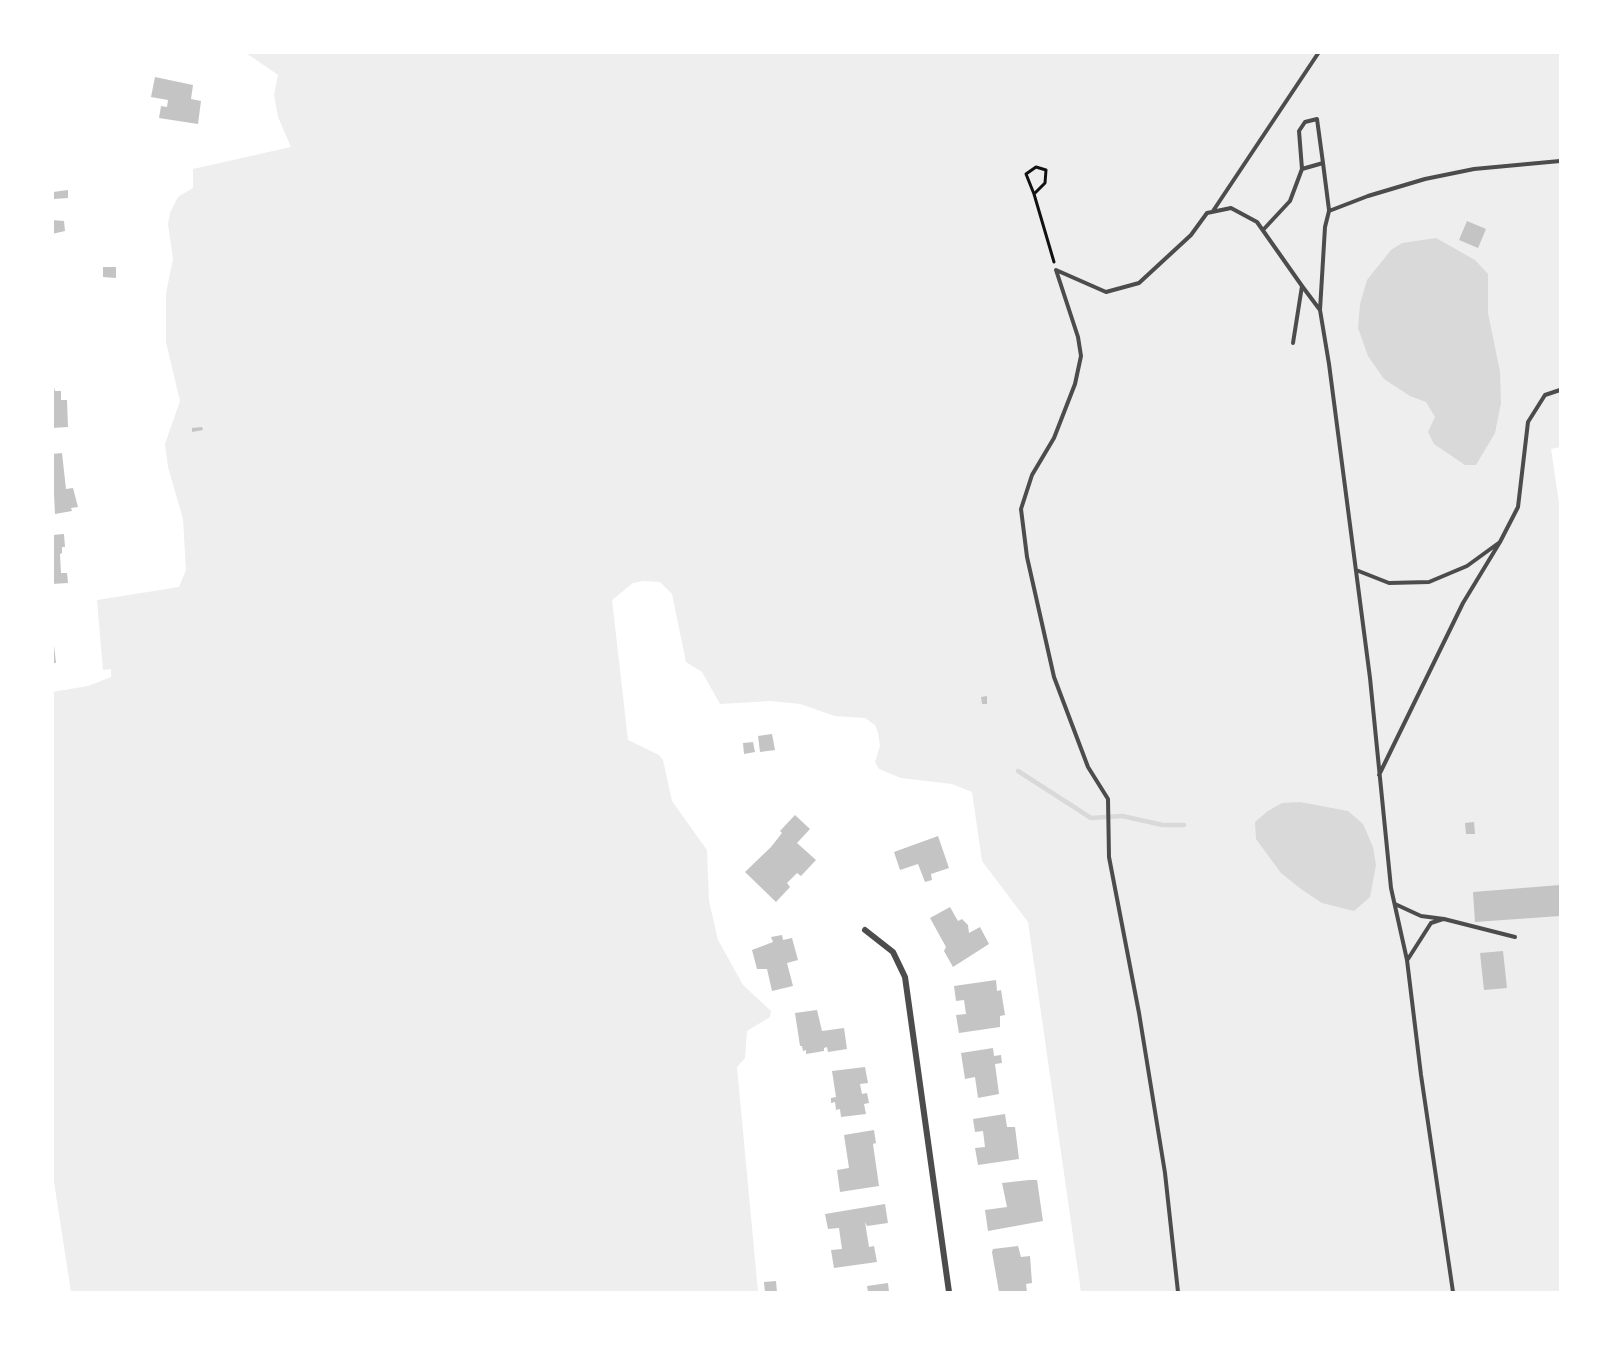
<!DOCTYPE html>
<html>
<head>
<meta charset="utf-8">
<style>
  body { margin:0 }
  #map { position:relative; width:1613px; height:1345px; overflow:hidden; background:#fff; font-family:Rubik,sans-serif }
  canvas { display:block }
  .frame { position:absolute; inset:0; border:54px solid #fff; pointer-events:none }
</style>
</head>
<body>
<div id="map">
<canvas width="1613" height="1345"></canvas>
<div class="frame"></div>
</div>
<script>
const context = document.querySelector('canvas').getContext('2d');
context.lineJoin = 'round';
function paint(path, color) { context.fillStyle = color; context.fill(path, 'evenodd'); }
const shape = rows => new Path2D(rows.map(r => 'M' + r).join(''));
function trace(path, color, width, dash) { context.strokeStyle = color; context.lineWidth = width; context.lineCap = dash ? 'butt' : 'round'; context.setLineDash(dash || []); context.stroke(path); }
const green = shape([
  [246,53,1560,53,1560,447,1551,449,1560,509,1560,1292,1081,1292,1028,922,982,861,972,792,952,784,901,778,879,769,875,762,880,746,878,733,875,725,865,718,835,716,800,704,770,701,720,704,702,672,686,662,672,594,660,582,643,581,633,583,612,600,628,740,659,755,663,760,672,801,707,850,709,901,718,940,743,985,771,1011,770,1017,747,1031,745,1058,737,1067,758,1292,71,1292,52,1169,52,692,88,686,111,677,111,669,103,670,97,600,179,587,186,570,183,519,168,467,165,444,180,401,166,342,166,293,173,259,168,224,170,213,178,197,193,188,193,169,291,147,278,117,274,95,278,75]
]);
const water = shape([
  [1436,238,1475,260,1488,274,1488,313,1500,372,1501,403,1495,433,1476,465,1465,465,1434,444,1428,432,1435,417,1426,402,1410,396,1384,379,1368,356,1358,328,1360,304,1367,280,1391,250,1402,243],
  [1300,802,1348,811,1363,824,1373,847,1376,865,1370,897,1354,911,1322,903,1301,889,1281,873,1256,839,1255,822,1268,811,1282,803]
]);
const stream = shape([
  [1018,771,1091,818,1122,816,1163,825,1184,825]
]);
const building = shape([
  [155,77,193,85,191,99,201,101,198,124,159,118,161,106,167,107,168,100,151,97],
  [68,190,68,198,54,199,53,192],
  [52,220,64,221,65,231,52,234],
  [1467,221,1486,229,1478,248,1459,240],
  [103,267,116,267,116,278,103,277],
  [52,380,55,391,61,391,61,400,67,400,68,427,52,428],
  [202,427,203,430,192,432,192,428],
  [62,453,66,489,73,488,78,507,71,508,72,511,55,514,52,454],
  [64,534,65,547,62,547,62,553,60,554,61,573,67,573,68,583,52,584,52,535],
  [52,627,56,663,52,663],
  [987,696,987,704,982,704,981,697],
  [772,734,775,750,760,752,758,736],
  [753,742,755,752,744,754,743,743],
  [795,815,810,829,797,843,816,860,801,876,797,873,787,883,790,887,776,902,745,872,771,847,782,833,780,831],
  [1474,822,1475,834,1466,834,1465,823],
  [938,836,949,868,931,874,932,880,925,882,918,864,900,870,894,852],
  [1560,885,1560,916,1475,922,1473,892],
  [950,907,958,921,962,919,968,925,969,933,980,927,989,944,953,967,944,951,946,947,930,918],
  [782,935,783,940,792,938,798,960,787,963,793,986,772,991,767,969,757,969,752,950,773,942,771,937],
  [1503,951,1507,988,1484,990,1480,953],
  [996,980,997,991,1001,990,1005,1015,1000,1016,1000,1027,959,1033,956,1015,966,1014,964,1000,956,1001,954,986],
  [817,1010,822,1031,844,1028,847,1049,828,1052,827,1047,824,1048,824,1051,806,1054,806,1050,803,1051,802,1046,800,1046,795,1013],
  [993,1048,994,1056,1001,1055,1002,1063,995,1064,999,1094,978,1098,975,1077,965,1079,961,1053],
  [865,1067,868,1083,860,1084,862,1094,867,1093,869,1103,864,1104,866,1114,841,1117,840,1109,836,1110,835,1102,831,1103,831,1098,836,1097,832,1071],
  [1005,1114,1007,1127,1015,1127,1019,1159,978,1165,975,1148,985,1147,983,1131,975,1132,973,1119],
  [874,1130,876,1143,873,1144,879,1186,840,1192,837,1170,849,1168,844,1135],
  [1029,1180,1037,1180,1043,1221,988,1231,985,1210,1007,1207,1002,1183],
  [885,1204,888,1223,867,1226,865,1222,869,1247,874,1246,877,1262,834,1268,831,1250,842,1249,839,1228,828,1229,825,1214],
  [1018,1246,1021,1257,1030,1256,1032,1283,1026,1284,1027,1292,999,1292,992,1252,993,1249],
  [776,1281,777,1292,765,1292,764,1282],
  [888,1283,889,1292,868,1292,867,1286]
]);
const path = shape([
  [1034,194,1026,174,1036,167,1046,170,1045,183,1034,194,1054,262]
]);
const service = shape([
  [1323,163,1329,210],
  [1213,211,1319,52],
  [1263,230,1290,201,1302,169,1299,131,1305,122,1317,119,1323,163,1302,169],
  [1320,310,1325,227,1329,211,1368,196,1425,179,1474,169,1560,161],
  [1293,343,1302,286,1320,310,1329,364,1370,678,1391,888,1407,960,1421,1075,1453,1292],
  [1500,542,1518,507,1528,422,1545,395,1560,390],
  [1356,570,1389,583,1429,582,1467,566,1500,542,1463,603,1379,775],
  [1395,904,1421,916,1444,919,1515,937],
  [1408,959,1431,923,1443,919],
  [1178,1292,1165,1173,1139,1013,1109,857,1108,799,1088,767,1054,677,1027,557,1021,509,1032,475,1054,438,1075,384,1081,356,1078,337,1056,270,1106,292,1139,283,1191,235,1207,213,1231,208,1257,222,1302,286]
]);
const minor = shape([
  [865,930,893,952,905,977,949,1292]
]);
paint(green, '#eee');
paint(water, '#d9d9d9');
trace(stream, '#d9d9d9', 4.5);
paint(building, '#c4c4c4');
trace(path, '#111', 3);
trace(service, '#4c4c4c', 4);
trace(minor, '#4c4c4c', 6);
</script>
</body>
</html>
